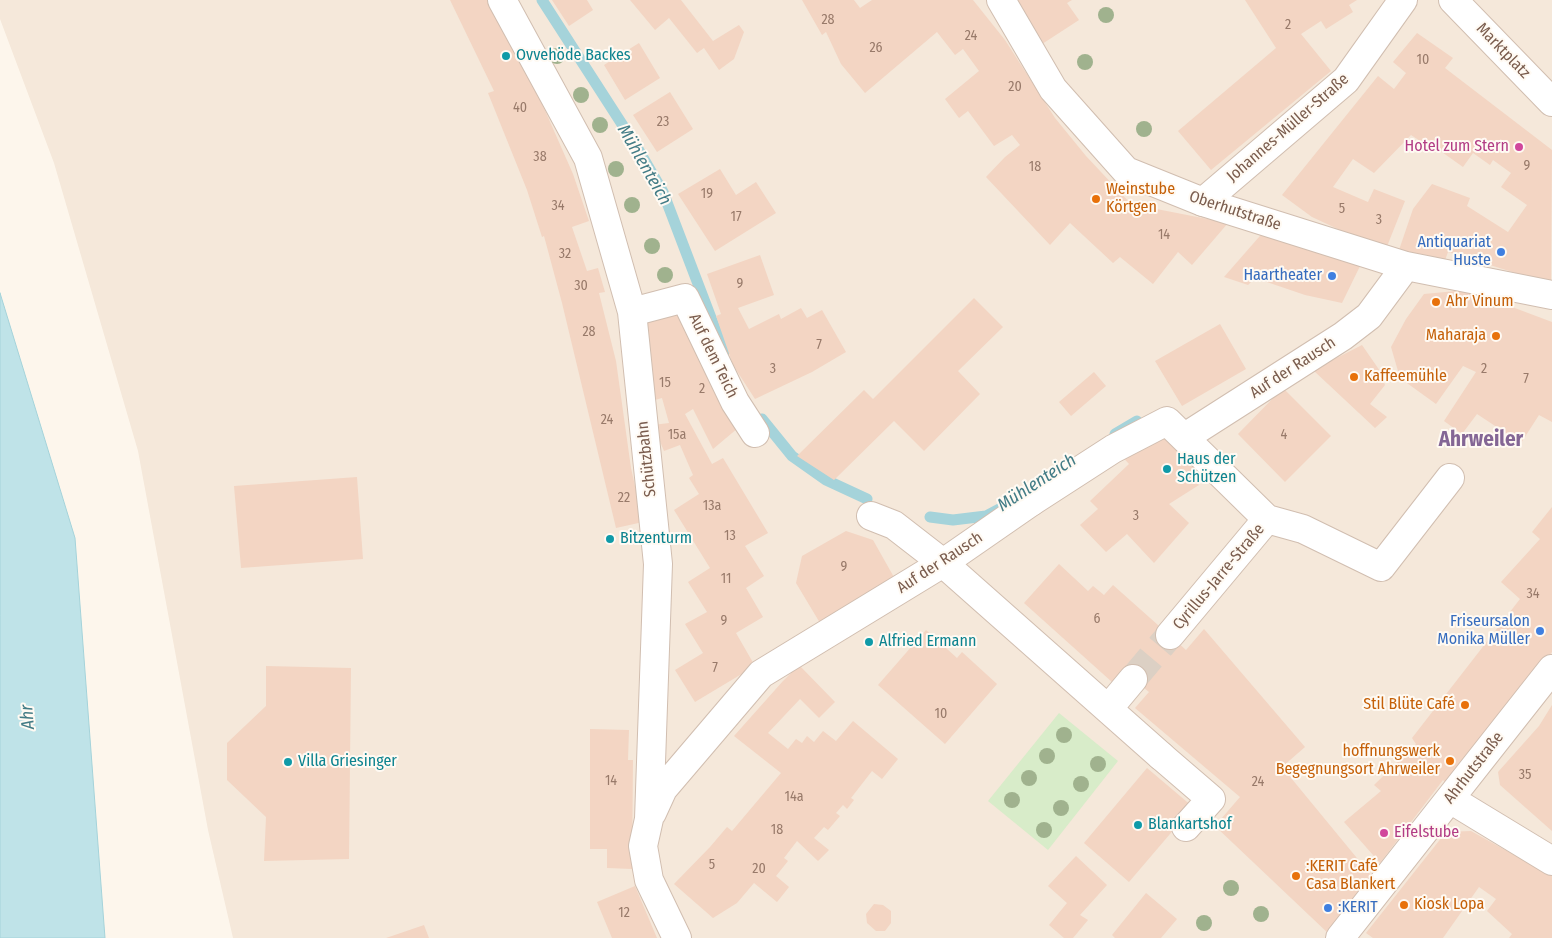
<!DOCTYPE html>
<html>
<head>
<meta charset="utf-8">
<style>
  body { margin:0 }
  canvas { display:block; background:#fdf6ec }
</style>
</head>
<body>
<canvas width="1552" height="938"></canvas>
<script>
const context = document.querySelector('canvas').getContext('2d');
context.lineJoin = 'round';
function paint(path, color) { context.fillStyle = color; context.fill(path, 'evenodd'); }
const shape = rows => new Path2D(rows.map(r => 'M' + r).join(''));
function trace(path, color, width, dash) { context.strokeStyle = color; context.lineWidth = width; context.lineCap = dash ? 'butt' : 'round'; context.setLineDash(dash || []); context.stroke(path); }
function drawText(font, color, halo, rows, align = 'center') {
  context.font = font + ' "Fira Sans Condensed",sans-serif'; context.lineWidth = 4; context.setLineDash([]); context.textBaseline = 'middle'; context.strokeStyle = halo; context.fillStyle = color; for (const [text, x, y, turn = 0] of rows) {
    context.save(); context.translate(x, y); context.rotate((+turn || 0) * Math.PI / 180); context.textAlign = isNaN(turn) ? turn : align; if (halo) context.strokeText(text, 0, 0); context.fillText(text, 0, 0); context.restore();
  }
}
const residential = shape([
  [0,0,1552,0,1552,938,233,938,208,830,138,451,54,163,0,19]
]);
const green = shape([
  [1059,713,1118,761,1048,850,988,801]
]);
const water = shape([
  [0,293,75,538,105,938,0,938,0,293]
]);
const stream = shape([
  [542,0,638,149,663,192,724,352],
  [762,419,792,456,826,480,867,499],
  [1115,434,1137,421],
  [930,517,953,520,986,516,1001,508]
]);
const building = shape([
  [450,0,492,0,529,74,573,174,589,221,572,227,587,271,598,268,605,292,599,293,616,361,631,468,643,522,616,528,562,303,544,236,542,237,527,190,488,93,494,91],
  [552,0,587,0,593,10,569,26],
  [630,0,681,0,713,41,739,25,744,32,734,59,719,70,704,48,697,53,669,18,655,30],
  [802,0,854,0,860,8,872,0,973,0,1005,40,1055,118,1086,156,1131,204,1228,223,1192,265,1178,252,1153,284,1120,257,1113,263,1070,223,1050,245,986,177,1005,157,1020,145,1012,135,994,146,968,111,959,118,945,99,979,71,963,49,955,55,937,32,865,93,841,64,826,32,822,35],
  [1011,0,1072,0,1067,3,1079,20,1039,46],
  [1245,0,1357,0,1349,5,1353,12,1326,29,1321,21,1301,34,1331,71,1211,170,1178,131,1276,48],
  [1417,33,1453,58,1445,68,1552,150,1551,284,1448,252,1444,263,1399,250,1413,209,1432,184,1470,198,1467,206,1508,232,1527,205,1501,187,1511,173,1493,160,1490,165,1473,153,1463,167,1439,150,1437,152,1411,135,1374,173,1353,159,1333,187,1368,202,1374,189,1405,201,1386,249,1355,237,1312,217,1282,195,1378,76,1394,89,1406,73,1393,62],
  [639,43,660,78,625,100,604,65],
  [670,92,693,129,657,152,633,115],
  [720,169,736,195,756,182,776,213,715,251,678,194],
  [1266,229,1362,262,1342,303,1305,295,1255,278,1248,285,1224,277],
  [760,255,774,295,738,308,749,329,779,314,781,319,801,308,807,318,822,310,846,352,812,372,755,399,733,365,716,316,721,314,707,274],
  [1467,290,1552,322,1552,422,1539,415,1521,443,1477,414,1462,434,1444,421,1476,372,1463,366,1436,404,1400,378,1391,347,1406,319,1424,294],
  [974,298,1003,327,958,371,980,394,924,451,894,421,834,480,797,456,864,390,873,399],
  [680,313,738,428,713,449,693,409,685,414,712,464,723,458,768,533,745,546,764,576,746,588,763,617,736,633,755,666,695,702,675,670,703,653,685,624,707,612,688,582,710,568,674,510,699,494,689,478,693,475,680,445,664,451,653,425,669,423,662,398,648,402,637,325],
  [1220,324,1246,369,1182,406,1155,361],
  [1362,345,1380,371,1385,385,1370,404,1387,417,1375,428,1313,370],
  [1094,372,1106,386,1071,416,1059,402],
  [1283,388,1331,436,1285,482,1238,434],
  [1163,431,1205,475,1196,482,1199,485,1169,504,1189,523,1154,563,1127,534,1106,552,1080,525,1098,509,1090,501,1129,464,1119,453],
  [357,477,363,559,241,568,234,486],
  [1552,507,1552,652,1449,787,1443,780,1380,863,1344,822,1381,791,1374,785,1416,744,1412,738,1520,599,1501,582,1540,539,1532,532],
  [846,531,873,540,895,579,820,623,796,583,802,556],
  [1059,564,1088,591,1093,586,1104,595,1113,585,1186,650,1204,629,1305,747,1282,767,1375,880,1330,935,1215,826,1240,797,1135,708,1149,692,1122,670,1112,682,1024,603],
  [926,630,957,658,962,652,997,684,945,744,878,685],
  [799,665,835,702,819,718,800,699,768,733,788,749,796,739,802,743,807,736,814,742,823,731,836,741,853,721,898,759,882,779,872,771,851,798,854,800,847,809,843,805,836,813,840,816,828,830,824,827,814,838,829,850,818,861,797,841,784,858,788,861,776,876,789,887,777,902,754,883,737,903,713,918,674,884,710,847,727,827,732,831,781,773,734,736,783,681],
  [266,666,351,668,349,859,264,861,266,817,227,780,227,743,266,706],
  [1552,705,1552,831,1500,785,1498,772,1539,726],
  [590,729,629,730,628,760,633,760,632,869,607,868,607,849,590,849],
  [1147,768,1193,807,1129,882,1084,843],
  [1471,831,1552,876,1552,938,1509,938,1512,934,1487,911,1496,899,1479,887,1443,938,1373,938,1366,933,1446,832],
  [1076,856,1107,885,1080,915,1088,920,1073,938,1064,938,1049,925,1067,903,1048,886],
  [635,886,657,938,612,938,597,902],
  [1146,893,1177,919,1161,938,1115,938,1112,935],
  [874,904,883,905,891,911,891,923,885,931,876,931,867,923,866,914],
  [424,925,429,938,386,938]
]);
const minorTunnel = shape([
  [1133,679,1170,635]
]);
const pedestrian = shape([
  [1453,0,1552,102],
  [1203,202,1406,266,1552,295],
  [1185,437,1343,336,1369,316,1406,266],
  [1031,502,1113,449,1167,421,1211,464],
  [1161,756,1211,799,1186,827],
  [1450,799,1552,861],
  [1340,938,1552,669]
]);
const minor = shape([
  [502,0,588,158,632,312,658,564,649,819,643,846,649,880,677,938],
  [1001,0,1053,89,1126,171,1203,202,1346,80,1403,0],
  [632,312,685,298,735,402,755,433],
  [871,516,894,525,943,563,1161,756],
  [1267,519,1303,529,1381,567,1450,478],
  [1170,635,1267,519,1211,464],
  [1108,709,1133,679],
  [652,813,663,789,761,674,943,563,1031,502]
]);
const trees = [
  [1106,15],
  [557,56],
  [1085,62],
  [581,95],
  [600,125],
  [1144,129],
  [616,169],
  [632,205],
  [652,246],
  [665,275],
  [1064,735],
  [1047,756],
  [1098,764],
  [1029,778],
  [1081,784],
  [1012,800],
  [1061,808],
  [1044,830],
  [1231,888],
  [1261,914],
  [1204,923]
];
const markers = [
  [506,56,5,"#0f9aa8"],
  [1519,147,5,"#d1479c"],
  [1096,199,5,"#e8710a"],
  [1501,252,5,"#3f7fe0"],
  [1332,276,5,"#3f7fe0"],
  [1436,302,5,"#e8710a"],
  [1496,336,5,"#e8710a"],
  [1354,377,5,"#e8710a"],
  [1167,469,5,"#0f9aa8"],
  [610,539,5,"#0f9aa8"],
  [1540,631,5,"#3f7fe0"],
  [869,642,5,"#0f9aa8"],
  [1465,705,5,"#e8710a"],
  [1450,761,5,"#e8710a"],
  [288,762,5,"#0f9aa8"],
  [1138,825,5,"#0f9aa8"],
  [1384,833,5,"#d1479c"],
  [1296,876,5,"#e8710a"],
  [1404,905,5,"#e8710a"],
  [1328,908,5,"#3f7fe0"]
];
const numberNames = [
  ["28",828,20],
  ["2",1288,25],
  ["24",971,36],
  ["26",876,48],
  ["10",1423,60],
  ["20",1015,87],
  ["40",520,108],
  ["23",663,122],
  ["38",540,157],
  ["9",1527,166],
  ["18",1035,167],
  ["19",707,194],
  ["34",558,206],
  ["5",1342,209],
  ["17",736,217],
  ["3",1379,220],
  ["14",1164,235],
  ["32",565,254],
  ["9",740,284],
  ["30",581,286],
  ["28",589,332],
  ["7",819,345],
  ["3",773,369],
  ["2",1484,369],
  ["7",1526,379],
  ["15",665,383],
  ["2",702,389],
  ["24",607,420],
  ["15a",677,435],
  ["4",1284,435],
  ["22",624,498],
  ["13a",712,506],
  ["3",1136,516],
  ["13",730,536],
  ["9",844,567],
  ["11",726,579],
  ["34",1533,594],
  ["6",1097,619],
  ["9",724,621],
  ["7",715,668],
  ["10",941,714],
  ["35",1525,775],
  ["14",611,781],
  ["24",1258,782],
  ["14a",794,797],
  ["18",777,830],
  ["5",712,865],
  ["20",759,869],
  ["12",624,913]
];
const streetNames = [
  ["Marktplatz",1503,51,46],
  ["Johannes-Müller-Straße",1288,128,-41],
  ["Oberhutstraße",1235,211,18],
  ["Auf dem Teich",713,356,64],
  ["Auf der Rausch",1293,368,-33],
  ["Schützbahn",647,459,-96],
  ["Auf der Rausch",940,563,-33],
  ["Cyrillus-Jarre-Straße",1219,577,-50],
  ["Ahrhutstraße",1474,768,-52]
];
const cultureNames = [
  ["Ovvehöde Backes",516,56],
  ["Haus der",1177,460],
  ["Schützen",1177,478],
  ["Bitzenturm",620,539],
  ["Alfried Ermann",879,642],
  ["Villa Griesinger",298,762],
  ["Blankartshof",1148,825]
];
const hotelNames = [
  ["Hotel zum Stern",1509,147],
  ["Eifelstube",1394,833,"left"]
];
const foodNames = [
  ["Weinstube",1106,190],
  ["Körtgen",1106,208],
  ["Ahr Vinum",1446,302],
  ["Maharaja",1486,336,"right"],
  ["Kaffeemühle",1364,377],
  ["Stil Blüte Café",1455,705,"right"],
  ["hoffnungswerk",1440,752,"right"],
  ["Begegnungsort Ahrweiler",1440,770,"right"],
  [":KERIT Café",1306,867],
  ["Casa Blankert",1306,885],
  ["Kiosk Lopa",1414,905]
];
const shopNames = [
  ["Antiquariat",1491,243],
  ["Huste",1491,261],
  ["Haartheater",1322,276],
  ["Friseursalon",1530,622],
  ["Monika Müller",1530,640],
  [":KERIT",1338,908,"left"]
];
const waterNames = [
  ["Mühlenteich",644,165,60],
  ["Mühlenteich",1037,483,-33],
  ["Ahr",28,717,-94]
];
const districtNames = [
  ["Ahrweiler",1481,440]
];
paint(residential, '#f5e8da');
paint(green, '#d8ecc9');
paint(water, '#bfe3e8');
trace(water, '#a5d3da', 1);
trace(stream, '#a5d3da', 11);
paint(building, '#f3d5c3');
trace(minorTunnel, '#dcd0c4', 28, [28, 14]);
trace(pedestrian, '#d1beb0', 30);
trace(minor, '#d1beb0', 30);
trace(pedestrian, '#fff', 28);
trace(minor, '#fff', 28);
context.fillStyle = '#a0b28e';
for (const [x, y] of trees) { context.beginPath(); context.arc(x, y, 8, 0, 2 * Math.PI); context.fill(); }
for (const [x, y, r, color] of markers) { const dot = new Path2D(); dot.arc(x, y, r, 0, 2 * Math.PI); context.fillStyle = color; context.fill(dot); trace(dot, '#fffaf3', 2); }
drawText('14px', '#987a6a', null, numberNames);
drawText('16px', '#7a5c4d', '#fffaf3', streetNames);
drawText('16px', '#0d838f', '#fffaf3', cultureNames, 'left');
drawText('16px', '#b23c85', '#fffaf3', hotelNames, 'right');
drawText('16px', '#c56008', '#fffaf3', foodNames, 'left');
drawText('16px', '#366cbe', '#fffaf3', shopNames, 'right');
drawText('italic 18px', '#437c86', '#fffaf3', waterNames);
drawText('bold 21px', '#846695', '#fffaf3', districtNames);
</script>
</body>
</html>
